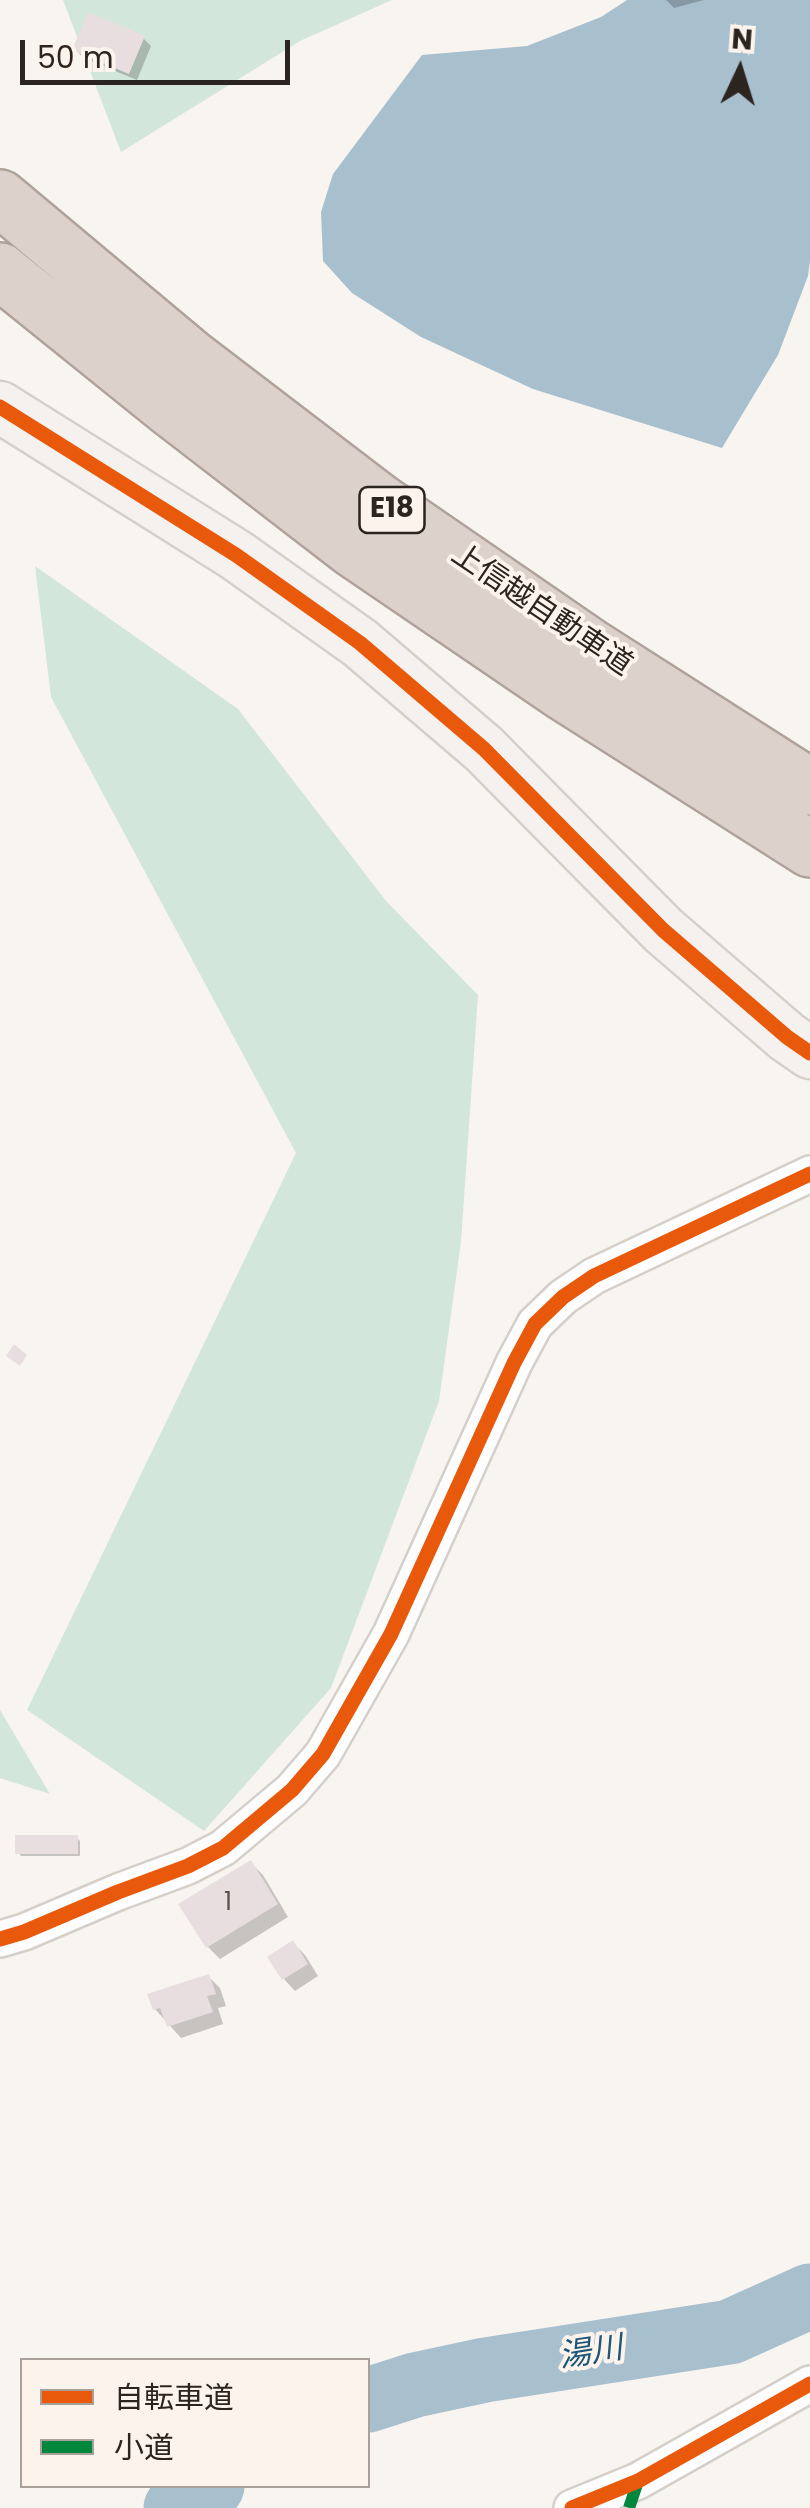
<!DOCTYPE html>
<html>
<head>
<meta charset="utf-8">
<style>
  body { margin:0 }
  #map { position:relative; width:810px; height:2508px; overflow:hidden; background:#f8f4f0; font-family:Poppins,"Noto Sans JP",sans-serif }
  canvas { display:block }
  .legend { position:absolute; left:20px; top:2358px; width:350px; height:130px; box-sizing:border-box; background:#fcf3ec; border:2px solid #a9a09a; margin:0; padding:12px 18px; list-style:none; font-size:30px; color:#2c241e }
  .legend li { display:flex; align-items:center; gap:20px; height:50px }
  .legend b { width:50px; border:2px solid #a9a09a }
  .north { position:absolute; left:690px; top:20px; width:100px; height:100px; -webkit-text-stroke:8px #fcf3ec; paint-order:stroke; rotate:4deg; font-size:28px; font-weight:700; line-height:40px; text-align:center; color:#2c241e }
  .north::after { content:''; display:block; margin:auto; width:35px; height:45px; background:#2c241e; clip-path:polygon(50% 0,100% 100%,50% 72%,0 100%) }
  .scale { position:absolute; left:20px; top:40px; width:270px; height:45px; box-sizing:border-box; border:5px solid #2c241e; border-top:0; padding-left:12px; font-size:30px; line-height:35px; white-space:nowrap; color:#2c241e; -webkit-text-stroke:8px #fcf3ec; paint-order:stroke }
</style>
</head>
<body>
<div id="map">
<canvas width="810" height="2508"></canvas>
<ul class="legend">
<li><b style="height:12px;background:#e8590c"></b>自転車道</li>
<li><b style="height:12px;background:#00873e"></b>小道</li>
</ul>
<div class="north">N</div>
<div class="scale">50 m</div>
</div>
<script>
const context = document.querySelector('canvas').getContext('2d');
context.lineJoin = 'round';
function paint(path, color) { context.fillStyle = color; context.fill(path, 'evenodd'); }
const shape = rows => new Path2D(rows.map(r => 'M' + r).join(''));
function trace(path, color, width, dash) { context.strokeStyle = color; context.lineWidth = width; context.lineCap = dash ? 'butt' : 'round'; context.setLineDash(dash || []); context.stroke(path); }
function drawText(font, color, halo, rows, align = 'center') {
  context.font = font + ' Poppins,"Noto Sans JP",sans-serif'; context.lineWidth = 8; context.setLineDash([]); context.textBaseline = 'middle'; context.strokeStyle = halo; context.fillStyle = color; for (const [text, x, y, turn = 0] of rows) {
    context.save(); context.translate(x, y); context.rotate((+turn || 0) * Math.PI / 180); context.textAlign = isNaN(turn) ? turn : align; if (halo) context.strokeText(text, 0, 0); context.fillText(text, 0, 0); context.restore();
  }
}
const green = shape([
  [63,0,392,0,300,41,121,152],
  [35,566,238,709,386,901,478,995,461,1242,439,1401,331,1688,204,1831,27,1710,296,1153,51,697],
  [0,1710,50,1794,0,1778]
]);
const water = shape([
  [627,0,810,0,810,261,808,276,778,355,722,448,533,389,421,337,352,293,323,261,321,212,333,174,422,55,527,46,601,17]
]);
const shadow = shape([
  [666,0,704,0,674,8],
  [143,38,151,46,137,80,83,58,75,49],
  [77,1838,80,1841,80,1856,21,1856,18,1852],
  [251,1863,263,1875,288,1917,220,1959,208,1947],
  [293,1943,305,1955,318,1976,295,1991,284,1979],
  [208,1976,220,1988,226,2006,218,2008,223,2024,181,2038,155,2009]
]);
const river = shape([
  [368,2400,415,2385,485,2370,730,2332,810,2296],
  [176,2508,212,2486]
]);
const building = shape([
  [88,12,145,36,129,74,72,50],
  [14,1344,27,1355,20,1366,6,1356],
  [15,1835,78,1835,78,1854,15,1854],
  [251,1860,278,1904,206,1948,178,1904],
  [293,1940,308,1964,282,1980,267,1957],
  [209,1974,216,1994,207,1996,213,2012,167,2027,160,2008,153,2010,147,1994]
]);
const street = shape([
  [0,1939,24,1932,118,1892,188,1866,223,1848,292,1790,323,1754,391,1634,514,1363,535,1324,563,1297,594,1276,810,1174],
  [572,2508,638,2481,810,2384]
]);
const secondary = shape([
  [0,407,236,555,360,643,484,749,663,930,787,1037,810,1053]
]);
const highway = shape([
  [0,198,190,357,381,503,589,646,810,787],
  [0,271,170,408,353,549,563,692,810,849]
]);
const quiet = shape([
  [629,2508,638,2481]
]);
const cycleway = shape([
  [0,407,236,555,360,643,484,749,663,930,787,1037,810,1053],
  [0,1939,24,1932,118,1892,188,1866,223,1848,292,1790,323,1754,391,1634,514,1363,535,1324,563,1297,594,1276,810,1174],
  [572,2508,638,2481,810,2384]
]);
const numberNames = [
  ["1",228,1904]
];
const shields = [
  [392,510,65]
];
const shieldNames = [
  ["E18",392,510]
];
const streetNames = [
  ["上信越自動車道",541,611,34]
];
const waterNames = [
  ["湯川",591,2354,-9]
];
paint(green, '#d3e6da');
paint(water, '#a8bfce');
paint(shadow, '#0003');
trace(river, '#a8bfce', 65);
paint(building, '#e8dee0');
trace(street, '#d5cfc9', 40);
trace(secondary, '#d5cfc9', 55);
trace(highway, '#afa29b', 60);
trace(street, '#fefdfd', 35);
trace(secondary, '#f5f1ee', 50);
trace(highway, '#ddd1cb', 55);
trace(quiet, '#00873e', 12, [25, 12]);
trace(cycleway, '#e8590c', 15);
drawText('25px', '#5b524e', null, numberNames);
for (const [x, y, w] of shields) { const box = new Path2D(); box.roundRect(x - w / 2, y - 23, w, 46, 8); context.fillStyle = '#fcf3ec'; context.fill(box); trace(box, '#2c241e', 2.5); }
drawText('bold 28px', '#2c241e', null, shieldNames);
drawText('30px', '#2c241e', '#fcf3ec', streetNames);
drawText('italic 32px', '#1d5679', '#fcf3ec', waterNames);
</script>
</body>
</html>
